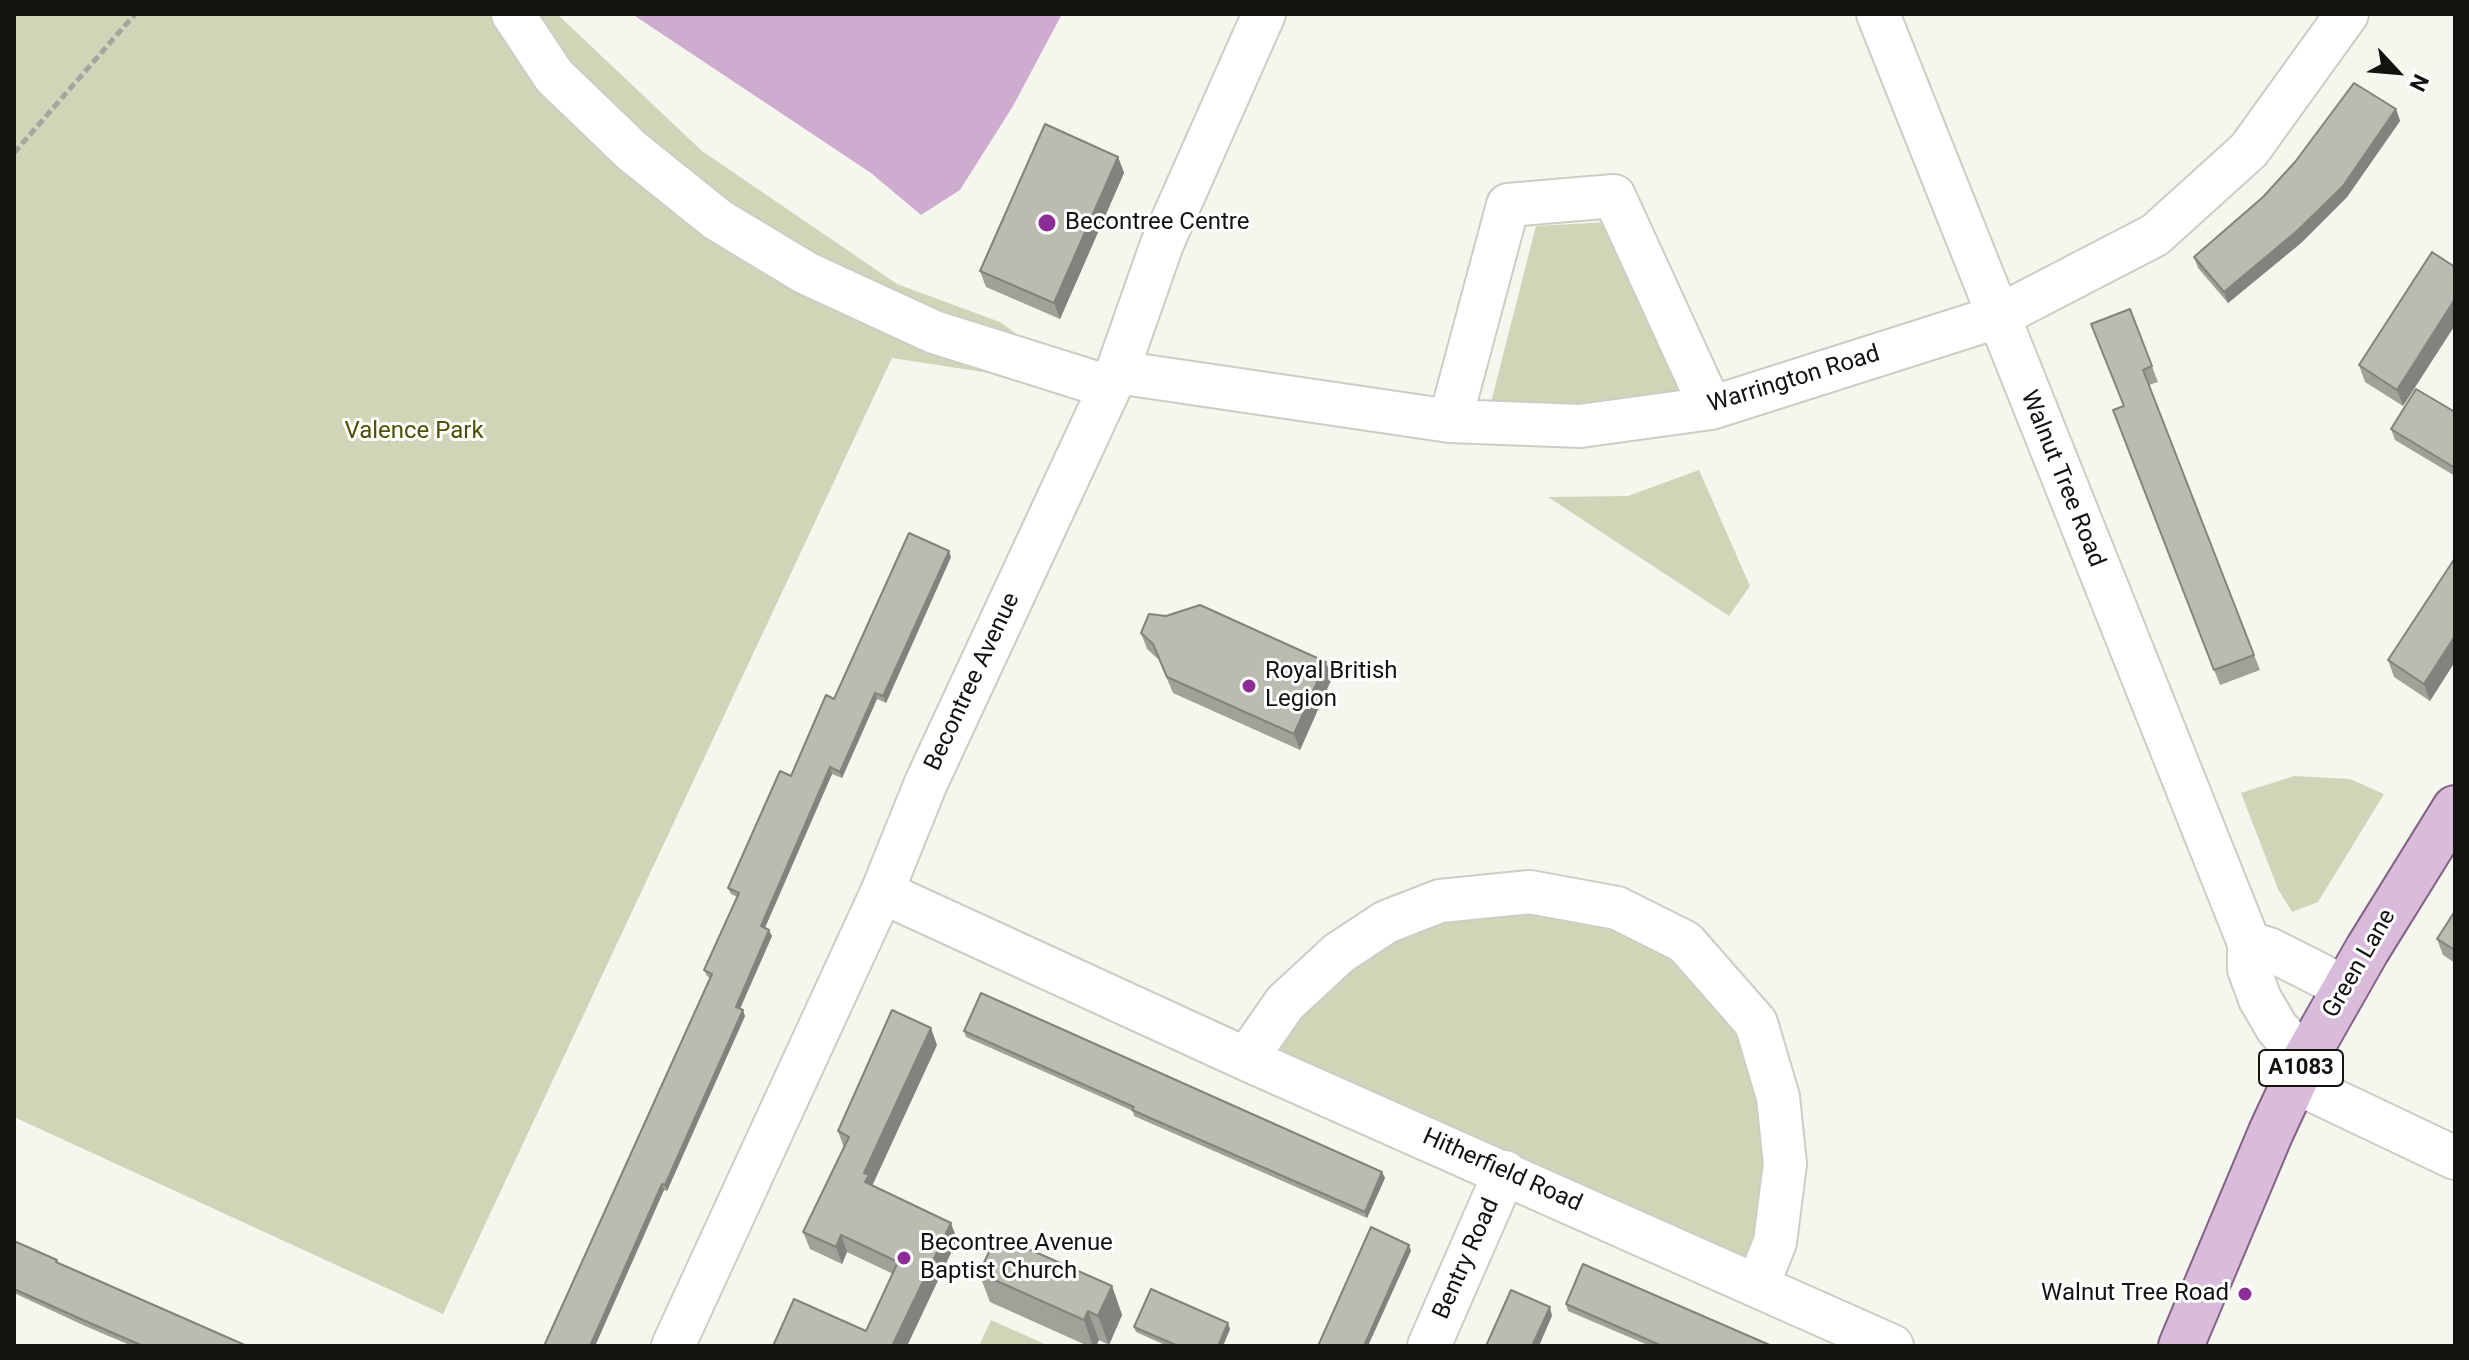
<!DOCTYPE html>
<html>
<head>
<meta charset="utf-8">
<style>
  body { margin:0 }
  #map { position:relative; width:2469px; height:1360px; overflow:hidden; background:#f5f6ed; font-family:Roboto,sans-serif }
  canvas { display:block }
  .frame { position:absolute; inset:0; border:16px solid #12120f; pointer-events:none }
  .north { position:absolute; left:2357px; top:32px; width:80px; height:80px; -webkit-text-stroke:6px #fff; paint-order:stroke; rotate:116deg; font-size:22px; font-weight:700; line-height:32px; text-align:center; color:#12120f }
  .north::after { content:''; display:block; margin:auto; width:28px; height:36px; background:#12120f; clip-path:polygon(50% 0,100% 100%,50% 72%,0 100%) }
</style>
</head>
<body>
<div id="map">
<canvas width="2469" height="1360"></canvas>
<div class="frame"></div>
<div class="north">N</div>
</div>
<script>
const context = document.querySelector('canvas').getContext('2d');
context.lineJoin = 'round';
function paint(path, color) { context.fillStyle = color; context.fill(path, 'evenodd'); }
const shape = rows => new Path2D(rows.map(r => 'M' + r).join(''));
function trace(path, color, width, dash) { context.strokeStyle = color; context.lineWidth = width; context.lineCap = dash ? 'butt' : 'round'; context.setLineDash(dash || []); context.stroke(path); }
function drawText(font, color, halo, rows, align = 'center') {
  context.font = font + ' Roboto,sans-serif'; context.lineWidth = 6; context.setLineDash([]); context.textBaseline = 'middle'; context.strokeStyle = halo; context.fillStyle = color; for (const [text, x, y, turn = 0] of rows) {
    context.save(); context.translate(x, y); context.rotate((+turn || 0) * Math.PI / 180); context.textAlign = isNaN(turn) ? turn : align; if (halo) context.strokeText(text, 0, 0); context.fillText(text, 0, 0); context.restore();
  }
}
const green = shape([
  [14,14,557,14,702,151,897,284,1000,322,1045,355,1029,379,892,358,443,1314,14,1117],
  [1611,222,1685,398,1586,411,1490,406,1536,226],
  [1699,470,1750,586,1729,616,1548,497,1628,496],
  [2294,776,2350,779,2384,794,2318,902,2292,912,2278,889,2241,793],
  [1530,892,1685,942,1778,1097,1758,1285,1246,1059,1339,953],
  [991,1320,1049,1346,979,1346]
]);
const water = shape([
  [632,14,1062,14,1013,106,960,190,921,215,871,173]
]);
const path = shape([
  [14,153,135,14]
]);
const minor = shape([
  [513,14,554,76,632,151,718,220,806,273,934,332,1109,387],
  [1878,14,2249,943,2249,969,2260,999,2277,1028,2305,1059],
  [1117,372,1450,421,1580,426,1711,408,1997,317,2155,235,2249,150,2347,14],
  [1450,421,1508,205,1614,196,1711,408],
  [882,892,1246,1059,1892,1346],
  [2249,943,2269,949,2346,988],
  [1246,1059,1285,1003,1339,953,1386,922,1440,901,1530,892,1617,908,1685,942,1756,1023,1778,1097,1785,1164,1775,1242,1758,1285],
  [2295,1082,2455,1158],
  [673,1346,882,892,926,783,1117,372,1162,244,1264,14],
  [1429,1346,1505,1172]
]);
const major = shape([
  [2181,1346,2271,1132,2305,1059,2367,950,2455,808]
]);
const wall = shape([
  [2396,109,2400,121,2347,197,2301,243,2228,303,2198,268,2194,257],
  [1118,157,1124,173,1060,319,986,287,980,271],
  [2455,267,2455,325,2403,406,2365,382,2359,365],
  [2130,309,2158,382,2149,385,2260,670,2220,685,2113,410,2123,406],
  [2455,412,2455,476,2395,440,2391,429],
  [951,557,886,703,877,699,842,778,832,774,765,928,772,936,740,1009,745,1016,667,1191,664,1190,595,1346,710,978,707,976,704,970,737,897,731,894,728,888,834,699],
  [2455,558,2430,701,2394,677,2388,660],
  [1141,633,1332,678,1300,750,1173,693,1159,660,1147,649],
  [2455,911,2455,963,2443,955,2437,939],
  [964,1031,1382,1172,1385,1178,1367,1218,1134,1116,1133,1111,966,1037],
  [937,1045,872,1186,957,1240,907,1346,773,1346,866,1331,893,1274,847,1252,842,1264,810,1249,803,1232,844,1148,838,1131],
  [14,1241,58,1263,247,1346,132,1346,85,1326,14,1293],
  [979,1273,1112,1286,1122,1315,1109,1345,1099,1340,1096,1346,1088,1346,990,1302],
  [1566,1304,1772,1346,1650,1346,1568,1311],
  [1134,1327,1230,1329,1223,1346,1167,1346,1136,1332]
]);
const shadedWall = shape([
  [2396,109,2400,121,2347,197,2301,243,2228,303,2224,292],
  [1118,157,1124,173,1060,319,1054,303],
  [2455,299,2455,325,2403,406,2397,390],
  [949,551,951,557,886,703,883,696],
  [2455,636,2455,662,2430,701,2424,684],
  [1326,662,1332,678,1300,750,1294,734],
  [875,693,877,699,842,778,840,772],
  [830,767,832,774,763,932,761,926],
  [769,930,772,936,738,1013,736,1007],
  [743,1010,745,1016,667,1191,665,1185],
  [931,1028,937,1045,872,1186,865,1182,864,1173],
  [1382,1172,1385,1178,1367,1218,1365,1212],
  [662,1184,664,1190,595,1346,590,1346],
  [951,1223,957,1240,907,1346,894,1346,893,1344],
  [841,1235,847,1252,842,1264,836,1247],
  [1409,1245,1411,1251,1368,1346,1364,1346],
  [1112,1286,1122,1315,1109,1345,1098,1316],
  [1550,1307,1552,1316,1539,1346,1532,1346],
  [1088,1311,1099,1340,1096,1346,1093,1346,1084,1320],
  [1228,1323,1230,1329,1223,1346,1218,1346]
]);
const building = shape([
  [2354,83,2396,109,2343,186,2297,231,2224,292,2194,257,2263,197,2295,162,2354,83],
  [1045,124,1118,157,1054,303,980,271,1045,124],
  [2432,252,2455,267,2455,299,2397,390,2359,365,2432,252],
  [2130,309,2152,366,2143,370,2254,655,2214,670,2113,410,2124,406,2091,324,2130,309],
  [2416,389,2455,412,2455,468,2391,429,2416,389],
  [909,533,949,551,883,696,875,693,840,772,830,767,761,926,769,930,736,1007,743,1010,665,1185,662,1184,590,1346,544,1346,712,974,704,970,739,893,728,888,780,771,791,776,826,695,834,699,909,533],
  [2455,558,2455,636,2424,684,2388,660,2455,558],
  [1200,605,1326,662,1294,734,1167,677,1153,644,1141,633,1149,614,1166,616,1200,605],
  [2455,911,2455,950,2437,939,2455,911],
  [981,993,1382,1172,1365,1212,1132,1110,1134,1107,964,1031,981,993],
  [892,1010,931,1028,864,1173,869,1175,865,1182,951,1223,893,1344,898,1346,773,1346,794,1299,866,1331,898,1262,841,1235,836,1247,803,1232,849,1137,838,1131,892,1010],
  [1371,1227,1409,1245,1364,1346,1318,1346,1371,1227],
  [997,1235,1112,1286,1098,1316,1088,1311,1084,1320,979,1273,997,1235],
  [14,1241,57,1260,56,1262,247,1346,143,1346,83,1320,14,1289,14,1241],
  [1583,1264,1772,1346,1662,1346,1566,1304,1583,1264],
  [1151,1289,1228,1323,1218,1346,1178,1346,1134,1327,1151,1289],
  [1511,1290,1550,1307,1532,1346,1486,1346,1511,1290]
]);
const markers = [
  [1047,223,10,"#8c2d97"],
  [1249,686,8,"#8c2d97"],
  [904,1258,8,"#8c2d97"],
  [2245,1294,8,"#8c2d97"]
];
const shields = [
  [2301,1068,84]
];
const shieldNames = [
  ["A1083",2301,1068]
];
const poiNames = [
  ["Becontree Centre",1065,223],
  ["Royal British",1265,672],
  ["Legion",1265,700],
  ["Becontree Avenue",920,1244],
  ["Baptist Church",920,1272],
  ["Walnut Tree Road",2229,1294,"right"]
];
const streetNames = [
  ["Warrington Road",1794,380,-17],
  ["Walnut Tree Road",2062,479,68],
  ["Becontree Avenue",973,682,-65],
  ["Green Lane",2360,964,-60],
  ["Hitherfield Road",1502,1171,24],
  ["Bentry Road",1467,1259,-66]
];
const parkNames = [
  ["Valence Park",414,432]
];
paint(green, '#d1d4b7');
paint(water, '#cdacd0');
trace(minor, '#cccdc4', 46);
trace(major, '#826385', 48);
trace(path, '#a4a59e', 5, [8, 4]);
trace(minor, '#fff', 42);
trace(major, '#d9bcdc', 44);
paint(wall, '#a1a199');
paint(shadedWall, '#83837d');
paint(building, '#bbbbb2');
trace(building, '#83837d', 2);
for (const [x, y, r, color] of markers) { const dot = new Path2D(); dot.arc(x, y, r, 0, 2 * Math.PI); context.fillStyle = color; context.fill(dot); trace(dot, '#fff', 3); }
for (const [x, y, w] of shields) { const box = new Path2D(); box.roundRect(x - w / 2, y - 18, w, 36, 6); context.fillStyle = '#fff'; context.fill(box); trace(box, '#12120f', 2); }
drawText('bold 22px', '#12120f', null, shieldNames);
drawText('24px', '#12120f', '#fff', poiNames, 'left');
drawText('24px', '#12120f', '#fff', streetNames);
drawText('24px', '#4e4f00', '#fff', parkNames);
</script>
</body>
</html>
